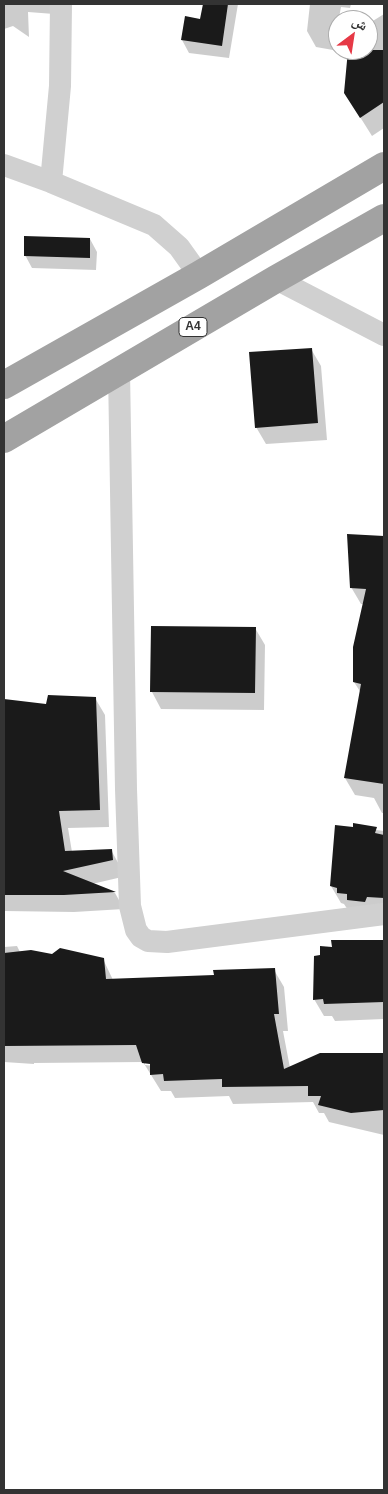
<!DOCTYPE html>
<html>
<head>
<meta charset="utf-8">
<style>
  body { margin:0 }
  #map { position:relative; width:388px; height:1494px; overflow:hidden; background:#fff; font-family:Helvetica,"Noto Naskh Arabic",sans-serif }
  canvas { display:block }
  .frame { position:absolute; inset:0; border:5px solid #333; pointer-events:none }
  .north { position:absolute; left:328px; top:10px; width:50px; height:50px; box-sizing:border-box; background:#fff; border:1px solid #adadad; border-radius:50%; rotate:31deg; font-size:14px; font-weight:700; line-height:20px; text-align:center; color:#333 }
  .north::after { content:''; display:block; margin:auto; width:18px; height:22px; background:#e63946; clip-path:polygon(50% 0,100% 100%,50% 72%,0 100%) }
</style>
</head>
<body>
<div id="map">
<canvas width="388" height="1494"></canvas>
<div class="frame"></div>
<div class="north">ش</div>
</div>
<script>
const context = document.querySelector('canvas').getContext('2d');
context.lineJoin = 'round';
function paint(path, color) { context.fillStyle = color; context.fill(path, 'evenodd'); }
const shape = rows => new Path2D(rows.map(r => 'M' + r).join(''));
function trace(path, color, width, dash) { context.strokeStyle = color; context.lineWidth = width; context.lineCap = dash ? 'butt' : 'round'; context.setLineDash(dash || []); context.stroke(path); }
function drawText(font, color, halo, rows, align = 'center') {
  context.font = font + ' Helvetica,sans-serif'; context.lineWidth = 5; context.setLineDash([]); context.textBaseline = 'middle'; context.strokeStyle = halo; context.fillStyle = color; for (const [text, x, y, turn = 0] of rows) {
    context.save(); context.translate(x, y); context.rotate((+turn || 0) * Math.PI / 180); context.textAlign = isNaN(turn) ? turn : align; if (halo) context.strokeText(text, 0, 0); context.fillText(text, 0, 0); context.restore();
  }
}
const shadow = shape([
  [4,4,54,4,54,14,28,12,29,37,13,26,4,29],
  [204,4,238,4,229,58,189,53,182,40,201,20],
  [310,4,351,4,350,8,341,7,333,50,316,47,307,31],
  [384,14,384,128,372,136,345,93,349,50,368,50,368,24],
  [90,239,97,252,96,270,32,268,25,255],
  [311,349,321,366,327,440,266,444,256,427],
  [349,536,384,537,384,605,361,604,351,587],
  [361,620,384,623,384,813,382,813,374,798,355,795,345,778,361,693,354,682],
  [255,628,265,645,264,710,161,709,152,692],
  [95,698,105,715,109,827,68,828,72,852,111,850,121,868,122,877,92,884,115,893,124,909,74,912,4,911,4,700,48,706],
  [354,827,384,831,384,914,348,910,344,904,341,903,331,886],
  [384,941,384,1019,335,1021,332,1016,324,1016,314,999,321,957,334,948,332,942],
  [17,946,20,952,103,959,113,980,215,976,274,970,284,987,288,1031,283,1031,290,1068,321,1055,384,1053,384,1135,329,1122,324,1113,319,1113,313,1102,233,1104,229,1096,175,1098,171,1091,161,1091,143,1062,34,1063,34,1064,4,1062,4,947],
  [145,1062,156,1064,156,1066,145,1065]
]);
const building = shape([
  [203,4,228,4,222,46,181,40,185,16,200,19],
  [348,50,384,50,384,102,360,118,344,93],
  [24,236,90,238,90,258,24,256],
  [312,348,318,423,255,428,249,352],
  [347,534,384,536,384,784,344,778,361,684,353,682,353,647,366,589,350,588],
  [151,626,256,627,255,693,150,692],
  [48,695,96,697,100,810,59,811,65,851,112,849,113,860,63,871,116,892,64,895,4,895,4,699,46,704],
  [353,823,377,827,375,833,384,835,384,898,367,897,365,902,347,900,347,894,337,893,337,888,330,886,335,825,353,827],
  [331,940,384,940,384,1002,324,1004,323,999,313,1000,314,956,320,955,320,946,332,947],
  [60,948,104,958,106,979,214,975,213,970,275,968,279,1014,274,1014,284,1069,320,1053,384,1053,384,1110,351,1113,318,1105,321,1096,308,1096,308,1086,222,1087,222,1079,164,1081,163,1074,150,1075,150,1064,142,1063,136,1045,4,1046,4,953,31,950,52,954]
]);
const minor = shape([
  [4,165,51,182,154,225,179,247,199,275],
  [51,182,60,86,61,4],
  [276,279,384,335],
  [119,371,126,789,130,906,136,930,141,937,148,941,167,942,384,914]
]);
const trunk = shape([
  [4,385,199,275,384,166],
  [4,439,276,279,384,218]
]);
const shields = [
  [193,327,28]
];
const shieldNames = [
  ["A4",193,327]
];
paint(shadow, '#0003');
paint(building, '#1a1a1a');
trace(minor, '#d0d0d0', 22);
trace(trunk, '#a2a2a2', 28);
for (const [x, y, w] of shields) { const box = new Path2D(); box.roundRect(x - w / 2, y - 9.5, w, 19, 4); context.fillStyle = '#fff'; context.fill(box); trace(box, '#333', 1); }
drawText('bold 12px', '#333', null, shieldNames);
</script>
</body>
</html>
